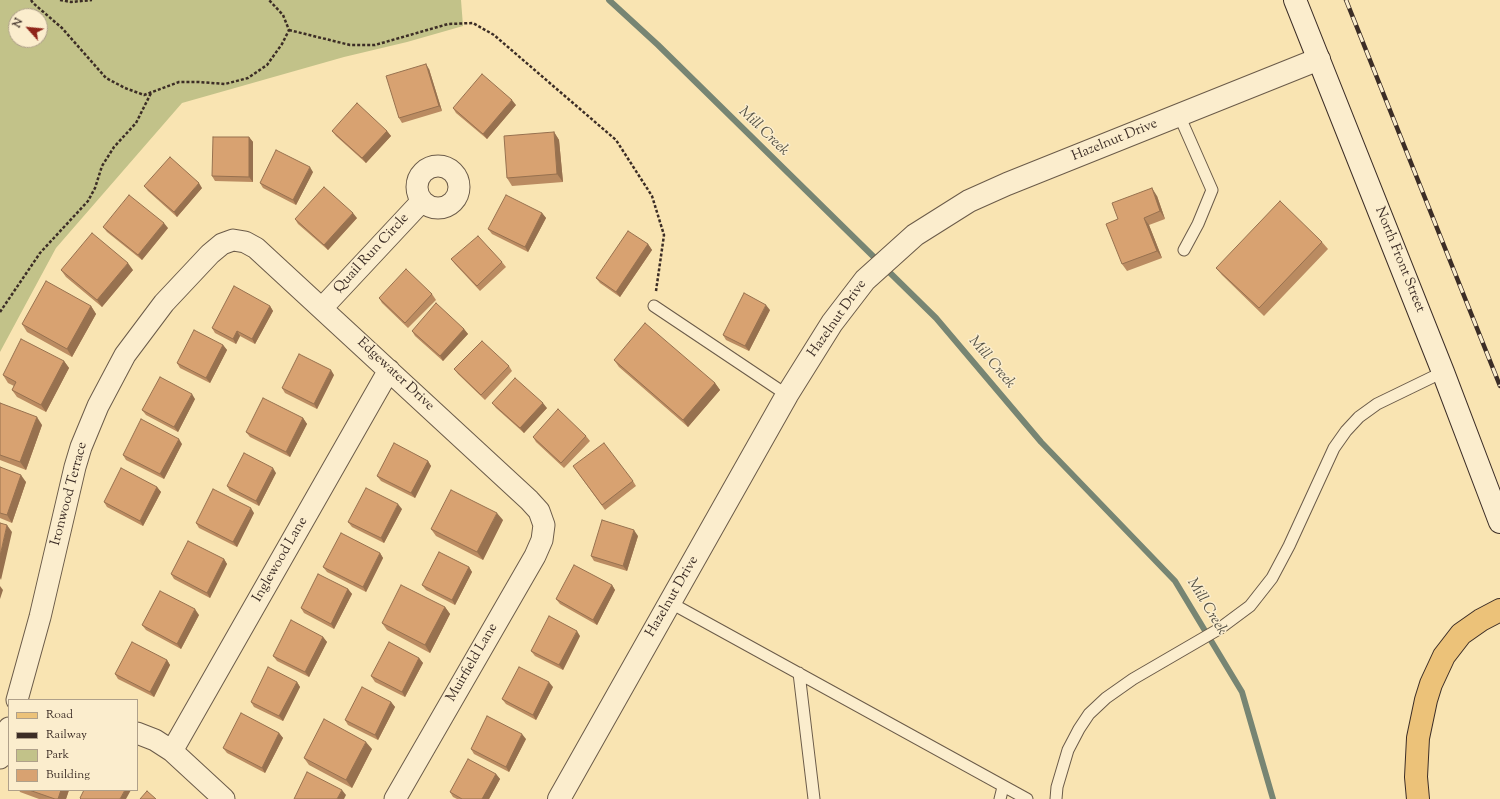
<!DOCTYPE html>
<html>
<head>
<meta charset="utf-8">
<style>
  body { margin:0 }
  #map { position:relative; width:1500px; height:799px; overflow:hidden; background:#f9e4b2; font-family:"Sorts Mill Goudy",serif }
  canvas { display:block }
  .legend { position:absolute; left:8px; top:699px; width:130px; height:92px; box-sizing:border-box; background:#fbedcd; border:1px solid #afa08a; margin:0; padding:5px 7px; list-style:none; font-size:12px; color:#3c2d26 }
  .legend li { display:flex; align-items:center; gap:8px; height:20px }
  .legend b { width:20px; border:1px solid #afa08a }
  .north { position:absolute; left:8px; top:8px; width:40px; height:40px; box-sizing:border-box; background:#fbedcd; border:1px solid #afa08a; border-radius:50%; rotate:297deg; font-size:11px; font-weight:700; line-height:16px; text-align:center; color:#3c2d26 }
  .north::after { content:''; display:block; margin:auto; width:14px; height:18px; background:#8f2418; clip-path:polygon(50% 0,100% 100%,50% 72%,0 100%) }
</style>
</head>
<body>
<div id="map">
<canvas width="1500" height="799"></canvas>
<ul class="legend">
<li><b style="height:5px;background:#ecc279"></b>Road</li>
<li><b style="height:5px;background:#3c2d26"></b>Railway</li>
<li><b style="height:11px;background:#c2c289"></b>Park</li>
<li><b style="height:11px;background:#d8a271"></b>Building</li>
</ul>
<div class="north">N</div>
</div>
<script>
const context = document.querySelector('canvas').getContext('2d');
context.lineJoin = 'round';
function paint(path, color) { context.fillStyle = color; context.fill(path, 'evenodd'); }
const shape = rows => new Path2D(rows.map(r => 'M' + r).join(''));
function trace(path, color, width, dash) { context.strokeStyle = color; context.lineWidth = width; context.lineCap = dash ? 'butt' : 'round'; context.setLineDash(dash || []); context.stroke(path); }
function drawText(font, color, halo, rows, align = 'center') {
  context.font = font + ' "Sorts Mill Goudy",serif'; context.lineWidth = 3; context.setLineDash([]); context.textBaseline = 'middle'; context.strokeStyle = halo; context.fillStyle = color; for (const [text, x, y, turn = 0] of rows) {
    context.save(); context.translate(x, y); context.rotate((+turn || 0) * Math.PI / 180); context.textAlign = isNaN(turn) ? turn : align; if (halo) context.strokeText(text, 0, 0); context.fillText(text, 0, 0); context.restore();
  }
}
const green = shape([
  [0,0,461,0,463,26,407,42,344,57,182,103,56,248,0,352],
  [16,16,40,16,40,40,16,40]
]);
const stream = shape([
  [609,0,658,45,936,318,1041,442,1175,581,1242,692,1273,799]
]);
const path = shape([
  [31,0,33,3,62,28,106,78,125,88,144,95,179,82,199,82,225,84,248,78,267,65,282,44,289,30,283,15,269,0],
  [60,0,71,2,92,0],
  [289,30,350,45,375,45,448,24,473,23,494,35,616,140,652,196,664,235,656,291],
  [0,312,40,253,88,201,95,188,102,166,114,147,136,123,151,93]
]);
const service = shape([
  [1179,115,1212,190,1198,224,1184,250],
  [654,306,787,395],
  [669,602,1027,799],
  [799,673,814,799],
  [1000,799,1003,787],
  [1056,799,1057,787,1068,750,1079,729,1089,714,1106,698,1133,679,1219,629,1250,606,1272,578,1289,546,1334,448,1346,431,1359,417,1377,404,1443,372]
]);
const minor = shape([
  '417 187a21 21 0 1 1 42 0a21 21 0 1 1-42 0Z',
  [322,308,422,201],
  [17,700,40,617,75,467,81,447,98,406,125,355,164,303,210,254,222,244,233,240,245,242,256,248,529,500,539,511,544,525,542,540,535,556,395,799],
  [137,733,155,740,172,751,224,799],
  [172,751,389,370],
  [0,758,9,728]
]);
const tertiary = shape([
  [559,799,787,395,832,323,865,280,915,235,969,201,1007,184,1319,59]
]);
const secondary = shape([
  [1295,0,1443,372,1500,522]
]);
const primary = shape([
  [1418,799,1416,777,1418,738,1426,700,1431,684,1444,656,1461,634,1481,620,1500,610]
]);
const rail = shape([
  [1346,0,1500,386]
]);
const wall = shape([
  [429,69,442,111,402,123,399,118],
  [516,105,487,139,456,113,453,108],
  [332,131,387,131,391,136,366,163,336,136],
  [554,132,559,140,563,182,512,186,507,178],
  [249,137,253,142,253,182,215,181,212,176],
  [313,172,296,205,263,188,260,183],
  [144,186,202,188,177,217,148,191],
  [1157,196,1165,219,1149,225,1162,258,1127,271,1122,264,1118,219],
  [542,213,546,218,528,252,492,234,488,229],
  [357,218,328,250,298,224,295,219],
  [103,227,168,228,142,260,107,232],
  [1322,242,1328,249,1264,316,1222,275,1216,268],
  [648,244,652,250,620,297,600,283,596,278],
  [451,259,502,262,506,267,480,291,455,264],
  [61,270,133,270,102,307,66,277],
  [432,294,436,300,408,328,382,303,379,298],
  [91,306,96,314,72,357,27,332,22,324],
  [270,306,273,311,255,344,240,336,236,344,215,333,212,328],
  [770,310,749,351,726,340,723,335],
  [464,329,468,334,443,361,415,336,412,331],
  [223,345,227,350,210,383,180,368,177,363],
  [614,360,715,383,720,390,688,427,619,367],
  [64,361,69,368,46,412,17,397,12,390,14,386,8,383,3,375],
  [509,366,512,371,485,400,458,374,454,369],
  [334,375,317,409,285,393,282,388],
  [195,399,178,432,146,415,142,410],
  [0,403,42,425,26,470,0,460],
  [492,403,547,408,524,433,496,408],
  [303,418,307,424,290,457,250,437,246,432],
  [586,436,590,441,564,468,536,442,533,437],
  [182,444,164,479,126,460,123,455],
  [428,461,431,466,415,498,381,481,377,476],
  [573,466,633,481,636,486,605,510],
  [0,467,26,482,12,523,0,518],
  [276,473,259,506,230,491,227,486],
  [157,487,161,492,143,526,107,507,104,502],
  [402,509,384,543,352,527,348,522],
  [254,513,237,547,199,528,196,523],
  [503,520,483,560,436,536,431,529],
  [638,536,627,571,594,561,591,556],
  [380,553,383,558,366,592,327,572,323,567],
  [224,559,227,564,210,598,174,579,171,574],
  [469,567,472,572,455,605,426,590,422,585],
  [612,585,615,590,597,625,560,604,556,599],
  [348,589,352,594,334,629,304,613,301,608],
  [445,607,450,614,430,653,387,630,382,623],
  [199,615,181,649,146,630,142,625],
  [580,636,563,670,535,656,531,651],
  [323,637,327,642,309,677,277,661,273,656],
  [419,658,423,663,405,697,375,682,371,676],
  [167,660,170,665,154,697,118,679,115,674],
  [297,682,300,687,283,721,254,707,251,702],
  [553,687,536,720,506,704,502,699],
  [391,702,395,707,378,740,348,725,345,720],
  [279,733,283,738,265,773,227,753,223,748],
  [526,739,509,772,474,754,471,749],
  [372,749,352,788,309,765,304,758],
  [496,774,500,779,489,799,457,799,453,797,450,792],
  [19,790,69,790,66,799,39,799,20,792]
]);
const shadedWall = shape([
  [426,64,429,69,442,111,439,106],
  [512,100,516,105,487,139,483,134],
  [387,131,391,136,366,163,362,158],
  [554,132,559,140,563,182,557,174],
  [249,137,253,142,253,182,249,177],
  [310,167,313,172,296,205,293,200],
  [199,183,202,188,177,217,174,212],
  [1152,188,1157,196,1165,219,1160,211],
  [353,213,357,218,328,250,324,245],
  [542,213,546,218,528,252,525,247],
  [1144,218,1149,225,1162,258,1157,251],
  [164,223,168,228,142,260,138,255],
  [648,244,652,250,620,297,616,292],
  [128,263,133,270,102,307,97,300],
  [766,305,770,310,749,351,745,346],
  [91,306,96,314,72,357,67,349],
  [270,306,273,311,255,344,252,339],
  [464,329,468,334,443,361,440,356],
  [237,331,240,336,236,344,233,339],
  [223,345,227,350,210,383,206,378],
  [64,361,69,368,46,412,41,405],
  [331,370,334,375,317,409,314,404],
  [715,383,720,390,688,427,683,420],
  [192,394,195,399,178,432,174,427],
  [543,403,547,408,524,433,520,428],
  [37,417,42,425,26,470,20,462],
  [303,418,307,424,290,457,286,452],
  [179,439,182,444,164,479,160,474],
  [428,461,431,466,415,498,411,493],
  [273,468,276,473,259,506,256,501],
  [21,475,26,482,12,523,7,515],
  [157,487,161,492,143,526,140,521],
  [398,504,402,509,384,543,381,538],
  [251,508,254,513,237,547,233,542],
  [497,513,503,520,483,560,477,552],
  [7,525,12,532,1,580,0,578,0,556],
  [634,530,638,536,627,571,623,566],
  [380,553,383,558,366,592,363,587],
  [224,559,227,564,210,598,207,593],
  [469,567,472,572,455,605,452,600],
  [612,585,615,590,597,625,593,620],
  [0,586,3,590,0,599],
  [348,589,352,594,334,629,331,624],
  [445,607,450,614,430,653,425,645],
  [195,609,199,615,181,649,177,644],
  [577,631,580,636,563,670,559,665],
  [323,637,327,642,309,677,305,672],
  [419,658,423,663,405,697,402,692],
  [167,660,170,665,154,697,150,692],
  [297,682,300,687,283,721,279,716],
  [549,682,553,687,536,720,533,715],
  [391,702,395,707,378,740,375,735],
  [279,733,283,738,265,773,262,768],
  [522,734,526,739,509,772,506,767],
  [366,742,372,749,352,788,346,780],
  [496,774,500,779,489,799,482,799],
  [61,790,69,790,66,799,58,799],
  [125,790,131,790,126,799,120,799],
  [342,790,346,795,344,799,337,799]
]);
const building = shape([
  [426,64,439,106,399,118,386,76,426,64],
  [482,74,512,100,483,134,453,108,482,74],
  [357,103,387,131,362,158,332,131,357,103],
  [554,132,557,174,507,178,504,136,554,132],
  [213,137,249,137,249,177,212,176,213,137],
  [276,150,310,167,293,200,260,183,276,150],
  [170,157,199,183,174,212,144,186,170,157],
  [324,187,353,213,324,245,295,219,324,187],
  [1152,188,1160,211,1144,218,1157,251,1122,264,1106,224,1118,219,1112,203,1152,188],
  [129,195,164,223,138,255,103,227,129,195],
  [506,195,542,213,525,247,488,229,506,195],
  [1280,201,1322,242,1259,308,1216,268,1280,201],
  [628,231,648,244,616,292,596,278,628,231],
  [92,233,128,263,97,300,61,270,92,233],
  [478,236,502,262,477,286,451,259,478,236],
  [406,269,432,294,405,323,379,298,406,269],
  [46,281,91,306,67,349,22,324,46,281],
  [234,286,270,306,252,339,237,331,233,339,212,328,234,286],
  [744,293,766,305,745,346,723,335,744,293],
  [436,303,464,329,440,356,412,331,436,303],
  [645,323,715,383,683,420,614,360,645,323],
  [194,330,223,345,206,378,177,363,194,330],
  [21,339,64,361,41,405,12,390,16,382,3,375,21,339],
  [482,341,509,366,481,395,454,369,482,341],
  [299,354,331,370,314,404,282,388,299,354],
  [160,377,192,394,174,427,142,410,160,377],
  [515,378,543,403,520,428,492,403,515,378],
  [263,398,303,418,286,452,246,432,263,398],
  [0,403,37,417,20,462,0,455,0,403],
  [558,409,586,436,561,463,533,437,558,409],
  [141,419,179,439,160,474,123,455,141,419],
  [394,443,428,461,411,493,377,476,394,443],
  [604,443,633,481,602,505,573,466,604,443],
  [244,453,273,468,256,501,227,486,244,453],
  [0,467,21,475,7,515,0,513,0,467],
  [121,468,157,487,140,521,104,502,121,468],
  [366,488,398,504,381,538,348,522,366,488],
  [213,489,251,508,233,542,196,523,213,489],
  [451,490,497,513,477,552,431,529,451,490],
  [602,520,634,530,623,566,591,556,602,520],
  [0,523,7,525,0,556,0,523],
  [341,533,380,553,363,587,323,567,341,533],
  [188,541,224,559,207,593,171,574,188,541],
  [439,552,469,567,452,600,422,585,439,552],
  [574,565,612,585,593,620,556,599,574,565],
  [318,574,348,589,331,624,301,608,318,574],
  [401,585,445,607,425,645,382,623,401,585],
  [160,591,195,609,177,644,142,625,160,591],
  [549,616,577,631,559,665,531,651,549,616],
  [291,620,323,637,305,672,273,656,291,620],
  [132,642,167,660,150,692,115,674,132,642],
  [389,642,419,658,402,692,371,676,389,642],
  [268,667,297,682,279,716,251,702,268,667],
  [519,667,549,682,533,715,502,699,519,667],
  [362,687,391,702,375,735,345,720,362,687],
  [241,713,279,733,262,768,223,748,241,713],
  [487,716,522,734,506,767,471,749,487,716],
  [324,719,366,742,346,780,304,758,324,719],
  [468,759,496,774,482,799,462,799,450,792,468,759],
  [307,772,342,790,337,799,294,799,307,772],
  [29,790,61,790,58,799,55,799,29,790],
  [84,790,125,790,120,799,81,799,80,798,84,790],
  [147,791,156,799,140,799,147,791]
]);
const streetNames = [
  ["Hazelnut Drive",1115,141,-22],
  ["Quail Run Circle",372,254,-47],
  ["North Front Street",1399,260,68],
  ["Hazelnut Drive",838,319,-55],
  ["Edgewater Drive",395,375,43],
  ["Ironwood Terrace",70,494,-75],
  ["Inglewood Lane",281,560,-60],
  ["Hazelnut Drive",673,597,-60],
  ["Muirfield Lane",473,663,-60]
];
const waterNames = [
  ["Mill Creek",763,132,44],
  ["Mill Creek",991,363,50],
  ["Mill Creek",1206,607,59]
];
paint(green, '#c2c289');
trace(stream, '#778573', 6);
trace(service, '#6b5b49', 13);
trace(minor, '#6b5b49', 23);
trace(tertiary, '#6b5b49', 24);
trace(secondary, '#3c2d26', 24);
trace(primary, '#3c2d26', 24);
trace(path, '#3c2d26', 2.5, [3, 2]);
trace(service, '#fbedcd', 11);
trace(minor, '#fbedcd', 21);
trace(tertiary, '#fbedcd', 22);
trace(secondary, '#fbedcd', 22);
trace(primary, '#ecc279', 22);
trace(rail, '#3c2d26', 4.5);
trace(rail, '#fbedcd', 3, [9]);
paint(wall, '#ba8b61');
paint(shadedWall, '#97714f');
paint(building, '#d8a271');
trace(building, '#97714f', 1);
drawText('14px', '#3c2d26', '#fbedcd', streetNames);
drawText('italic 15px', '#555246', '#fbedcd', waterNames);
</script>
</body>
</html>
